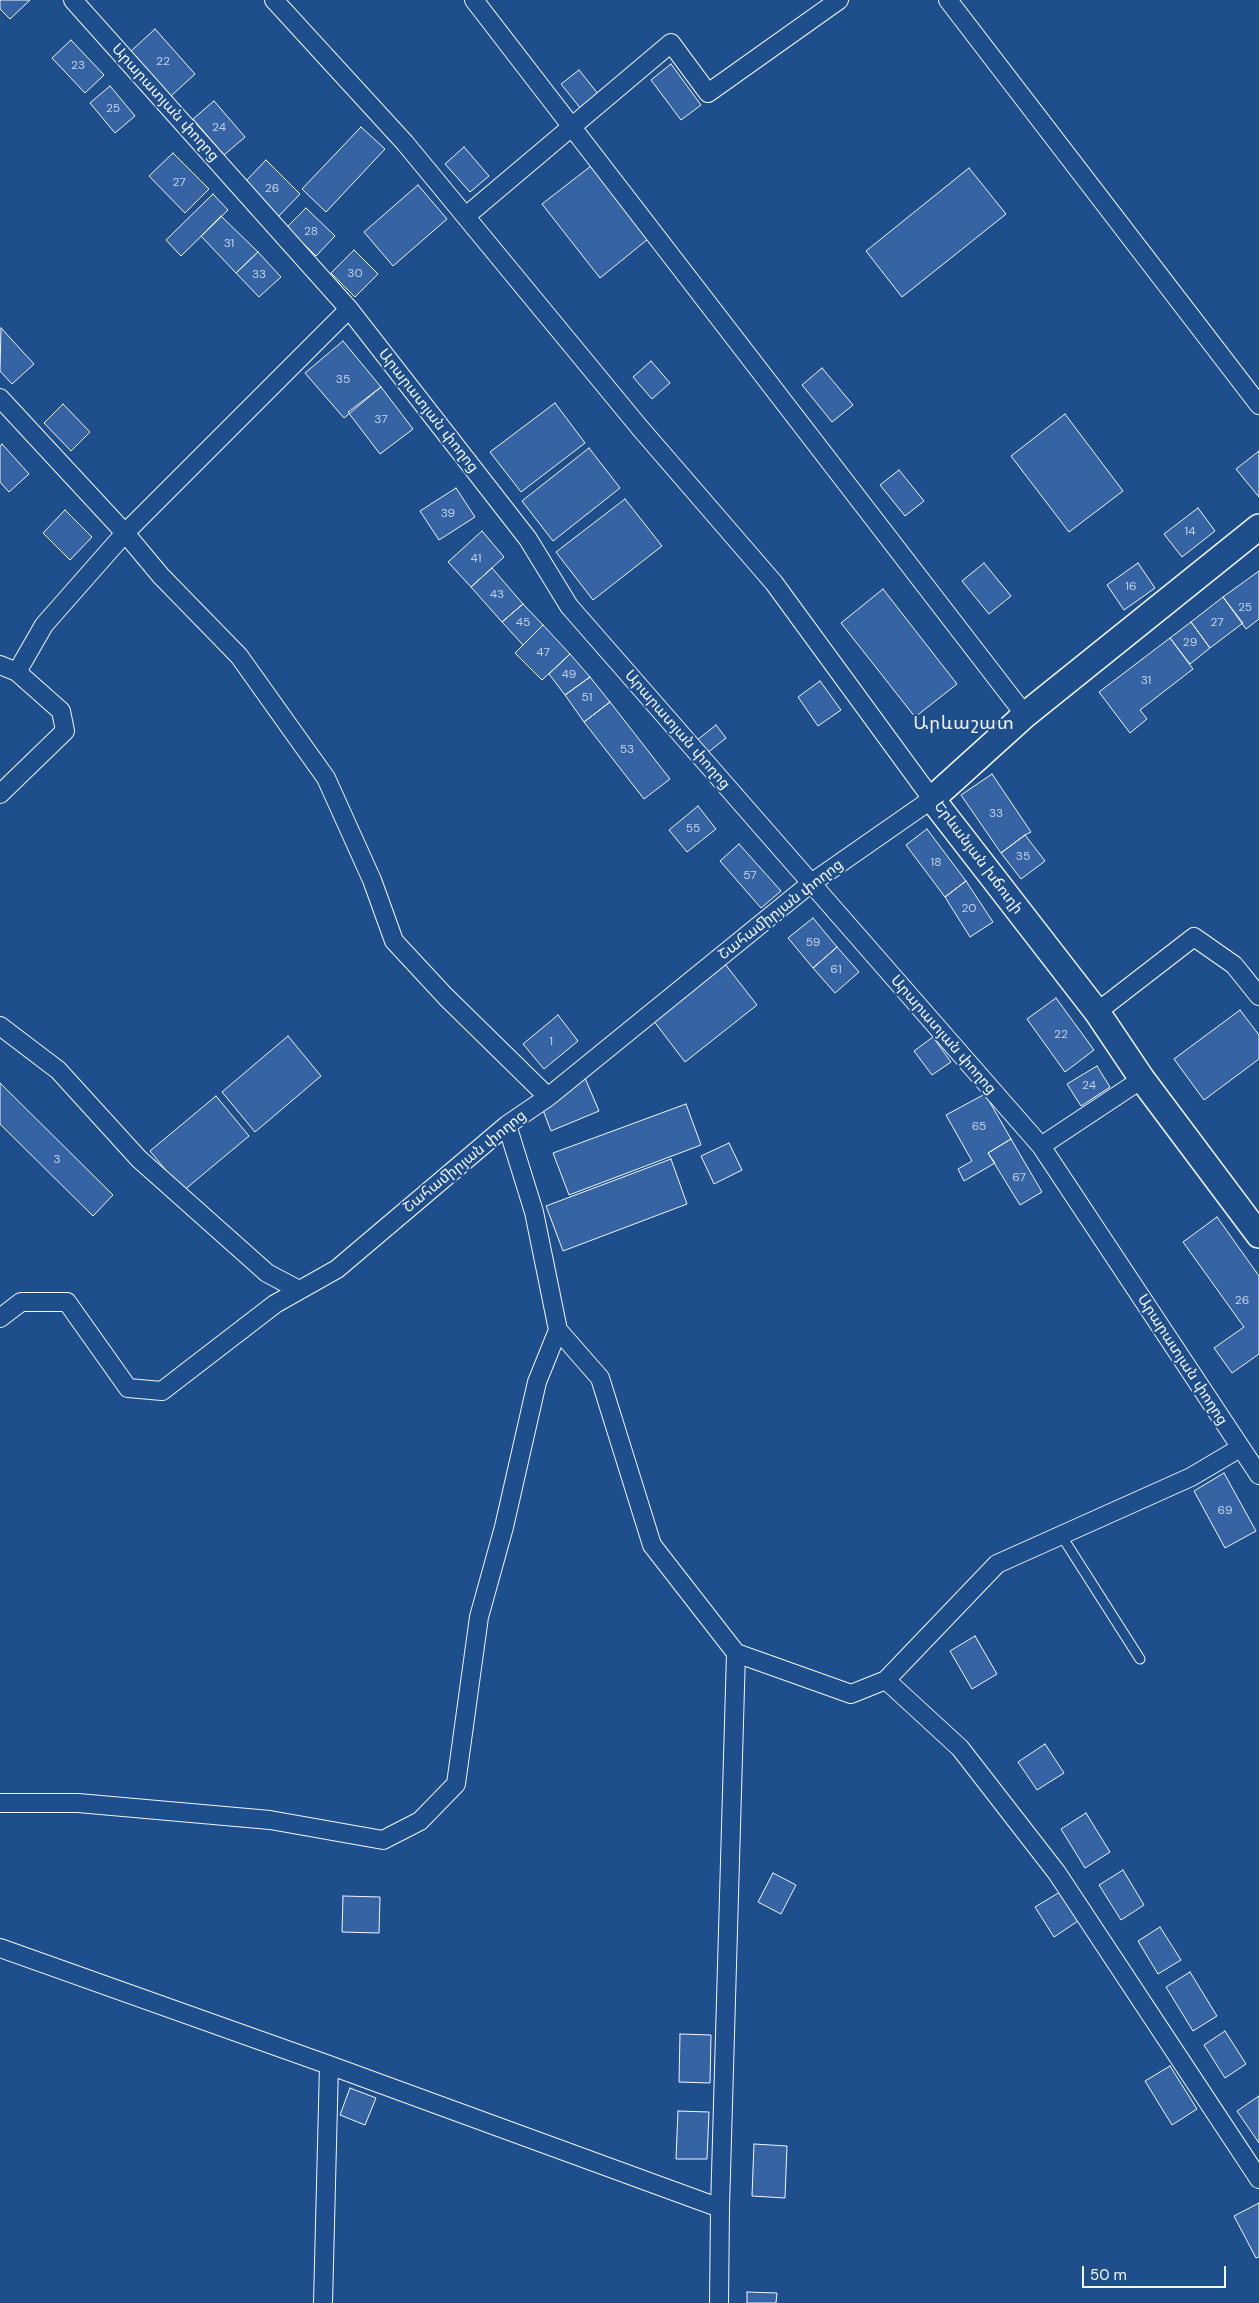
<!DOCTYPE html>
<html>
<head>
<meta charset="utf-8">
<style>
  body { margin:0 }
  #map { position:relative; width:1259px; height:2303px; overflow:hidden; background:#1f4e8c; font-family:"DM Sans",sans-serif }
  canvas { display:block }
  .scale { position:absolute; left:1082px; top:2266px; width:144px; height:22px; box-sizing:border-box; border:2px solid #f2f6ff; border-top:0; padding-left:6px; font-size:15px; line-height:18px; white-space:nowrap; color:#f2f6ff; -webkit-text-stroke:4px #1f4e8c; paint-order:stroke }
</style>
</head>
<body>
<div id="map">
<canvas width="1259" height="2303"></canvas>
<div class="scale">50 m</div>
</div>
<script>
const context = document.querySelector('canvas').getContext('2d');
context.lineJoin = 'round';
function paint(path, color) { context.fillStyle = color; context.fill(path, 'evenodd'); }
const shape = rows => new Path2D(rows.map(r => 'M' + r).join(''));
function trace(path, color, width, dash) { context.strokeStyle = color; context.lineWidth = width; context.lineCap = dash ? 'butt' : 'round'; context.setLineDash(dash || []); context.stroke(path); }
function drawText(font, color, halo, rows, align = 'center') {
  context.font = font + ' "DM Sans","Noto Sans Armenian",sans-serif'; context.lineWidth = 4; context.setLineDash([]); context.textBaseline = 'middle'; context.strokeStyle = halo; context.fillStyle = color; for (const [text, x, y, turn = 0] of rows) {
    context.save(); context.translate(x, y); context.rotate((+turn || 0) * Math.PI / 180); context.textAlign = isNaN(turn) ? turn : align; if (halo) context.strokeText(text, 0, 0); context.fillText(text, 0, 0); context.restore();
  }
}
const building = shape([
  [0,0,30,0,10,19,0,9,0,0],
  [155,29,195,74,171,96,131,51,155,29],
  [71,40,104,75,85,93,52,58,71,40],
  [671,64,701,105,681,120,651,80,671,64],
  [579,70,599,95,581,109,561,84,579,70],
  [110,86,135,116,115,133,90,103,110,86],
  [214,101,245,137,224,155,193,119,214,101],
  [361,127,385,149,326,212,302,189,361,127],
  [464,147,489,176,470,192,445,164,464,147],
  [173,153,209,189,185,213,149,176,173,153],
  [266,160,300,194,277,218,243,184,266,160],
  [591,166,648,239,600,278,542,204,591,166],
  [969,168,1006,214,902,297,866,251,969,168],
  [418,185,447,219,393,266,364,232,418,185],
  [213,194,228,210,181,256,166,240,213,194],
  [306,208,335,236,316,256,287,227,306,208],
  [221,216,258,252,236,273,201,236,221,216],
  [354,250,378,274,355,297,331,273,354,250],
  [258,252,281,277,259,297,236,273,258,252],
  [1,328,34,364,12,384,0,371,1,328],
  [343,341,381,387,344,418,305,373,343,341],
  [651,361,670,383,652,399,633,377,651,361],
  [822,368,853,405,832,422,802,385,822,368],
  [381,387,413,429,380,454,348,412,381,387],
  [555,403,585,443,521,492,490,452,555,403],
  [63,404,90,432,71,451,44,423,63,404],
  [1065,414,1123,491,1069,532,1011,456,1065,414],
  [2,444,29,474,9,492,0,482,0,446,2,444],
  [589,448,620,488,553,541,522,501,589,448],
  [1259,451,1259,497,1236,469,1259,451],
  [899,470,924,501,905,516,880,485,899,470],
  [456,488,475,517,439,540,420,511,456,488],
  [625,499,662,546,593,600,556,552,625,499],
  [1198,508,1215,531,1182,557,1164,534,1198,508],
  [65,510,92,537,70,560,43,533,65,510],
  [482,531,504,557,471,587,448,562,482,531],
  [984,563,1011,596,989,614,962,581,984,563],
  [1138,563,1155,588,1124,610,1107,585,1138,563],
  [492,568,523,604,502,622,471,587,492,568],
  [1259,571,1259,619,1246,629,1223,597,1259,571],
  [883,589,957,684,915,717,841,623,883,589],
  [1223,597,1243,623,1210,648,1191,622,1223,597],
  [523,604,543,625,523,645,502,622,523,604],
  [1191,622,1210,648,1190,664,1170,638,1191,622],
  [543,625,570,654,542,680,515,653,543,625],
  [1170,638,1193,669,1140,710,1147,719,1130,733,1099,692,1170,638],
  [570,654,590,677,565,695,549,674,570,654],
  [590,677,610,702,584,722,565,695,590,677],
  [820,681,841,710,818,726,798,697,820,681],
  [610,702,670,779,644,799,584,722,610,702],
  [716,725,726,738,706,754,696,741,716,725],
  [992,774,1031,832,1025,835,1001,853,961,795,992,774],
  [698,806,716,829,687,852,669,830,698,806],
  [927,829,966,881,945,897,906,845,927,829],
  [1025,835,1045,861,1021,879,1001,853,1025,835],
  [739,844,781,891,761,908,720,861,739,844],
  [966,881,993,922,970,937,945,897,966,881],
  [813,918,837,947,813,968,788,938,813,918],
  [837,947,859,972,835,993,813,968,837,947],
  [725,964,757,1005,685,1062,653,1020,725,964],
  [1056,998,1094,1050,1065,1072,1027,1019,1056,998],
  [1240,1010,1259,1035,1259,1059,1204,1100,1174,1059,1240,1010],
  [558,1015,578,1041,544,1069,523,1044,558,1015],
  [288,1036,321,1076,255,1132,222,1092,288,1036],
  [933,1037,951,1062,932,1075,914,1051,933,1037],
  [1097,1066,1110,1087,1081,1106,1067,1084,1097,1066],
  [585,1078,599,1111,551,1131,543,1110,585,1078],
  [0,1083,113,1195,93,1216,0,1124,0,1083],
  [985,1094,1011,1139,988,1153,995,1163,964,1181,958,1169,972,1161,946,1115,985,1094],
  [216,1096,249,1136,183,1191,150,1151,216,1096],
  [686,1104,701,1145,569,1195,553,1153,686,1104],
  [1011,1139,1042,1192,1020,1205,988,1153,1011,1139],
  [729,1143,742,1170,714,1184,701,1156,729,1143],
  [671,1159,687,1204,563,1251,546,1206,671,1159],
  [1217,1217,1259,1276,1259,1354,1232,1373,1214,1348,1244,1327,1183,1242,1217,1217],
  [1224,1473,1256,1531,1225,1548,1194,1491,1224,1473],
  [975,1636,997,1674,972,1689,950,1651,975,1636],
  [1045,1744,1064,1773,1037,1790,1018,1762,1045,1744],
  [1086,1813,1110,1852,1085,1868,1061,1829,1086,1813],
  [1123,1870,1144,1905,1121,1920,1099,1885,1123,1870],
  [773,1873,796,1885,781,1914,758,1902,773,1873],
  [1060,1892,1078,1921,1054,1937,1035,1907,1060,1892],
  [343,1896,380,1897,379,1933,342,1932,343,1896],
  [1160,1927,1181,1960,1158,1974,1138,1941,1160,1927],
  [1190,1972,1217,2016,1193,2031,1166,1987,1190,1972],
  [1225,2031,1246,2064,1225,2078,1204,2045,1225,2031],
  [680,2034,711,2035,710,2083,679,2082,680,2034],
  [1170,2066,1197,2109,1172,2125,1145,2081,1170,2066],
  [350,2088,376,2098,365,2125,340,2115,350,2088],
  [1259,2096,1259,2143,1237,2111,1259,2096],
  [678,2111,709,2112,707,2159,676,2159,678,2111],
  [754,2144,787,2146,785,2198,752,2196,754,2144],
  [1259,2203,1259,2257,1256,2258,1234,2216,1259,2203],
  [747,2292,777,2293,776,2303,747,2303,747,2292]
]);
const lane = shape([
  [1061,1535,1140,1659]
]);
const street = shape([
  [73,0,349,309,528,539,569,606,1041,1146,1259,1475],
  [474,0,1025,715],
  [948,0,1259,405],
  [466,216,671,43,708,93,839,0],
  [0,398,125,533,161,576,239,656,326,778,372,880,394,941,446,997,548,1097],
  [0,665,17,672,61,711,65,731,0,794],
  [17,672,44,625,125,533,349,309],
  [1097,1012,1194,937,1234,965,1259,996],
  [0,1026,58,1070,139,1159,267,1273,299,1290],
  [507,1125,534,1212,558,1330,600,1378,652,1545,736,1653,851,1694,886,1680,997,1564,1191,1477,1240,1448],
  [1041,1146,1142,1079],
  [0,1318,21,1302,67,1302,128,1388,162,1391,275,1304,337,1269,507,1125,548,1097,810,884,932,799,774,583,640,428,405,143,274,0],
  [886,1680,960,1748,1057,1873,1259,2179],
  [0,1803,78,1803,270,1820,383,1840,420,1821,456,1784,479,1617,504,1527,537,1382,558,1330],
  [0,1948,329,2065,720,2208],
  [323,2303,329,2065],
  [719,2303,720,2208,736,1653]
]);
const secondary = shape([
  [1259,527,1025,715,932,799,1097,1012,1142,1079,1259,1235]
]);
const numberNames = [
  ["22",163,62],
  ["23",78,66],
  ["25",113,109],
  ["24",219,128],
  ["27",179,183],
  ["26",272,189],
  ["28",311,232],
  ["31",229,244],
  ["30",355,274],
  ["33",259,275],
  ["35",343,380],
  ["37",381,420],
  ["39",448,514],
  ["14",1190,532],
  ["41",476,559],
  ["16",1131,587],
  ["43",497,595],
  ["25",1245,608],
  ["45",523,623],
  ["27",1217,623],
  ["29",1190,643],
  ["47",543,653],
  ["49",569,675],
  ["31",1146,681],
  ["51",587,698],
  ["53",627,750],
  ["33",996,814],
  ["55",693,829],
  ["35",1023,857],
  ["18",936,863],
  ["57",750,876],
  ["20",969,909],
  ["59",813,943],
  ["61",836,970],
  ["22",1061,1035],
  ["1",551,1042],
  ["24",1089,1086],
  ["65",979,1127],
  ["3",57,1160],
  ["67",1019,1178],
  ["26",1242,1301],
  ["69",1225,1511]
];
const streetNames = [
  ["Արարատյան փողոց",165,103,48],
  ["Արարատյան փողոց",428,411,52],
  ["Արարատյան փողոց",677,730,49],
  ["Երևանյան խճուղի",978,858,53],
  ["Շահամիրյան փողոց",781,910,-38],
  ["Արարատյան փողոց",943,1035,49],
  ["Շահամիրյան փողոց",465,1162,-39],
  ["Արարատյան փողոց",1182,1360,57]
];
const quarterNames = [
  ["Արևաշատ",964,724]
];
paint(building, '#3563a3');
trace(building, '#f2f6ff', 1);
trace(lane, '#f2f6ff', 11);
trace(street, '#f2f6ff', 20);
trace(secondary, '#f2f6ff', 28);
trace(lane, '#1f4e8c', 9);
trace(street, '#1f4e8c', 18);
trace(secondary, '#1f4e8c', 25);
drawText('12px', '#c3d1e8', null, numberNames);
drawText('15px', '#f2f6ff', '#1f4e8c', streetNames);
context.letterSpacing = '1px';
drawText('18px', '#f2f6ff', '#1f4e8c', quarterNames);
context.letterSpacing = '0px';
</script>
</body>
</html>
